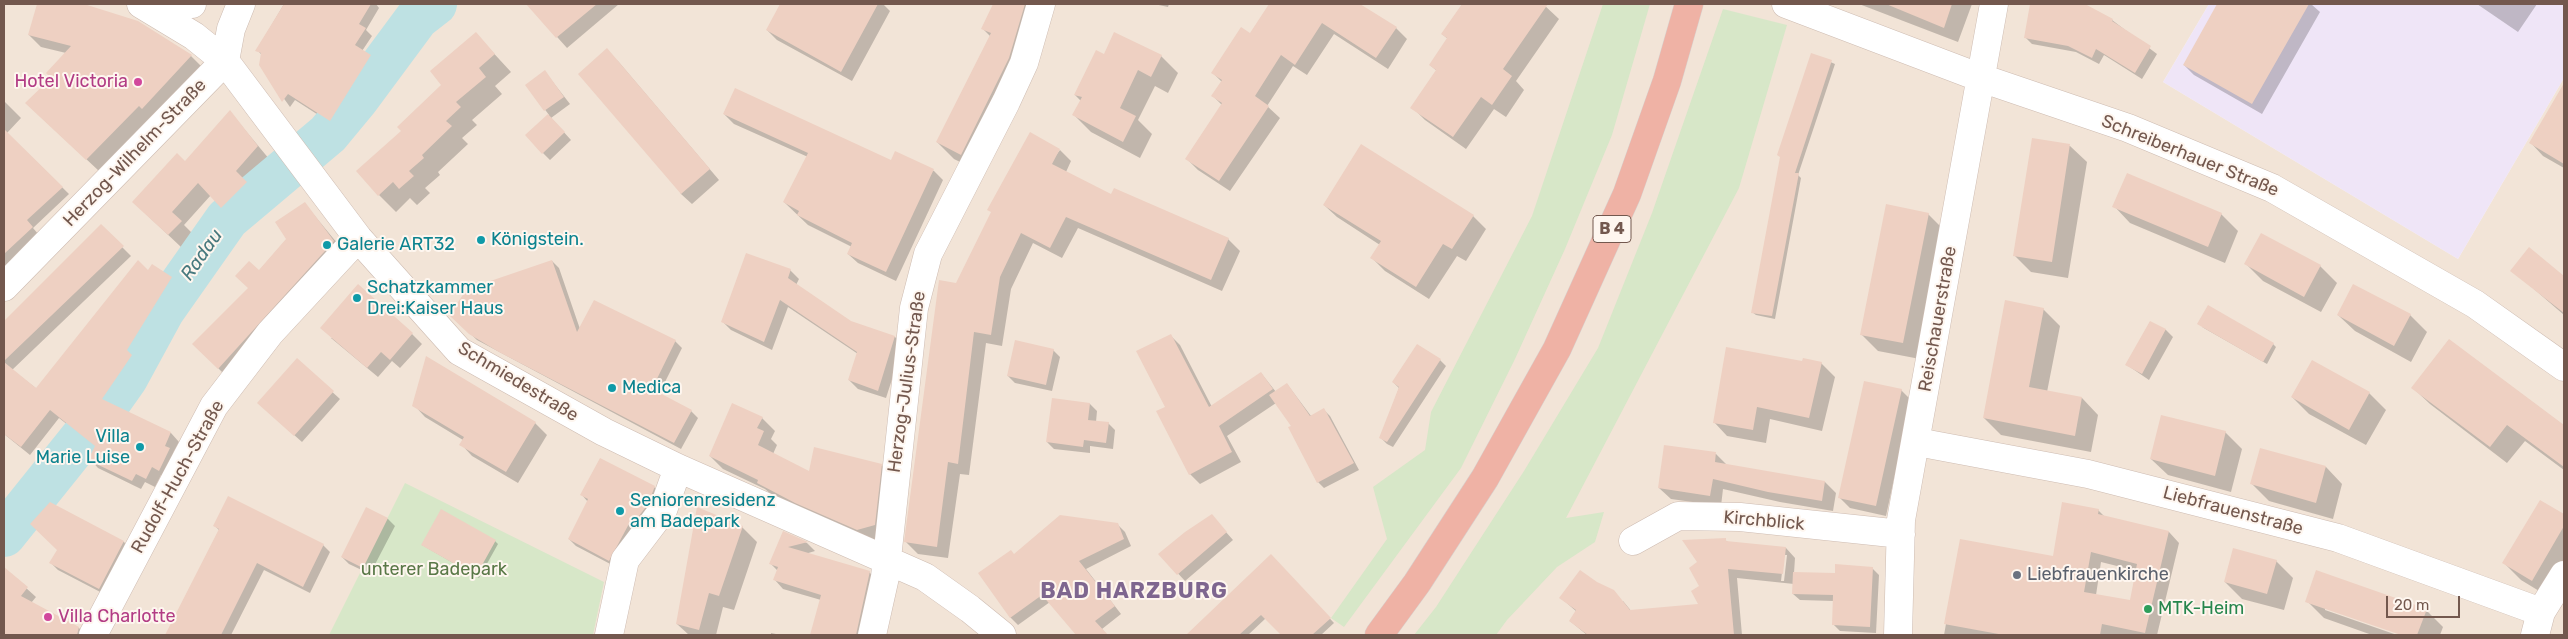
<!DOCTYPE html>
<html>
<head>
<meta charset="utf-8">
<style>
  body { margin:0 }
  #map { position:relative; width:2568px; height:639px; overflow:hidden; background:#fbf2e8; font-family:Rubik,sans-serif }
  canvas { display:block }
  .frame { position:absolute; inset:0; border:5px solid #73584e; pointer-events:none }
  .scale { position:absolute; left:2386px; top:596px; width:74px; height:22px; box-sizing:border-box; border:2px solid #73584e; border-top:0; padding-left:6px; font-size:15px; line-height:18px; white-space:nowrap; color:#73584e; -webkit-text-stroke:4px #fef6ef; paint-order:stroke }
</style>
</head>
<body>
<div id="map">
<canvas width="2568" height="639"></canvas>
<div class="frame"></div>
<div class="scale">20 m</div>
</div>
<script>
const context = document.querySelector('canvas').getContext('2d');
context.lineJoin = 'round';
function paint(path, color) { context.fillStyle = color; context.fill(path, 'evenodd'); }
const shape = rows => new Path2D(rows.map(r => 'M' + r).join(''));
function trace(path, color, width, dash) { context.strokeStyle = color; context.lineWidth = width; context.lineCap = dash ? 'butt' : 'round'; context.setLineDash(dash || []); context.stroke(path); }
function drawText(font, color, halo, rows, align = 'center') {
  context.font = font + ' Rubik,sans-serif'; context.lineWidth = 4; context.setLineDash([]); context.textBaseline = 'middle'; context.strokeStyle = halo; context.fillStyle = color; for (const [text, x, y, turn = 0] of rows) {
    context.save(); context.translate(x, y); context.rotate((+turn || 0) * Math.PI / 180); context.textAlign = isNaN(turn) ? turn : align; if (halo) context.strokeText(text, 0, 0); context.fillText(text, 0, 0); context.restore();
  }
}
const residential = shape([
  [4,4,2209,4,2163,82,2458,259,2564,78,2564,635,4,635]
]);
const education = shape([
  [2209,4,2564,4,2564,78,2458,259,2163,82]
]);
const green = shape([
  [1603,4,1650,4,1612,135,1565,249,1515,359,1461,468,1344,627,1331,618,1387,539,1373,487,1425,450,1431,412,1532,216],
  [1723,9,1787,25,1739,188,1566,518,1604,512,1595,542,1557,567,1507,620,1496,635,1414,635,1436,607,1524,471,1598,348,1652,213],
  [405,483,604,582,593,635,329,635]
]);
const shadow = shape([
  [38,4,80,4,138,22,191,56,203,68,99,171,39,115,53,78,66,53,41,47,29,35],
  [284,4,376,4,379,8,366,30,372,36,362,51,377,63,337,127,295,100,290,107,260,65,262,55,257,50],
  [538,4,619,4,567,48,532,9],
  [782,4,883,4,890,11,852,81,777,40,767,30],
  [994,4,1040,4,978,171,954,159,937,142,991,37,983,29],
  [1154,4,1169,4,1168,7],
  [1282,4,1358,4,1396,28,1407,39,1388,69,1334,34,1307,75,1293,66,1267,106,1280,118,1230,191,1198,170,1187,159,1222,105,1213,96,1222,82,1213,73,1250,34,1271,21],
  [1463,4,1543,4,1559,19,1516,81,1524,90,1506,117,1494,109,1466,149,1425,120,1412,107,1437,71,1430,65,1448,39,1442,34],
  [1859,4,1972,4,1958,42],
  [2031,4,2083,4,2112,20,2157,54,2142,79,2104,55,2099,64,2076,52,2032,44,2025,37],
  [2219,4,2311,4,2320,12,2262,114,2194,75,2184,65],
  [2477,4,2537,4,2518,32],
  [476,34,511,72,495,86,502,94,472,120,477,125,462,138,468,144,438,172,440,175,425,188,430,193,417,205,410,198,396,212,379,195,403,131,443,85],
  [1812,54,1835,64,1798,175,1801,178,1775,319,1756,315,1752,312],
  [1104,56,1161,56,1178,73,1168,93,1155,86,1138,120,1152,134,1140,158,1091,132,1074,115,1081,101,1075,95],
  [617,60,719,180,692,204,681,194],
  [545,72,570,104,551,118,571,140,550,160,543,153,549,115,527,85],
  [2564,86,2564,168,2543,156,2531,143],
  [4,101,21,118,7,133,69,194,33,228,39,235,4,267],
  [230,112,270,160,248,184,258,195,235,219,211,195,184,225,193,234,181,247,146,214,185,163],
  [724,114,892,162,896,153,934,171,943,180,896,281,858,263,848,254,852,247,808,225,784,202,808,157,734,124],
  [2033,140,2070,146,2087,162,2068,278,2031,272,2014,255],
  [1060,150,1071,161,1066,172,1112,196,1228,239,1240,251,1222,291,1078,228,1062,258,1033,243,1011,289,1002,346,986,343,969,475,960,474,948,558,918,554,906,542,957,284],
  [305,204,342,249,227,377,194,344,249,288,259,271,287,239],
  [1324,205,1473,216,1486,229,1466,261,1457,256,1429,299,1385,271,1372,258,1380,245,1337,217],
  [2114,206,2221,214,2238,231,2225,263,2130,223],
  [1928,214,1945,231,1920,359,1878,351,1861,334],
  [101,226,131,256,12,370,37,389,149,272,171,278,180,286,135,359,140,364,112,405,171,433,179,442,173,453,168,478,161,475,155,487,145,482,141,489,98,468,90,459,96,447,59,418,30,455,4,434,4,325],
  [2529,249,2564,277,2564,315,2512,270],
  [552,261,559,268,580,329,675,341,682,348,659,394,691,411,698,418,681,449,477,340,451,315],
  [2246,264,2320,266,2337,283,2321,312,2263,281],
  [790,270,799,279,796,285,851,322,895,337,903,345,886,398,858,389,849,380,858,354,788,307,772,350,731,330,722,321],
  [2043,309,2060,326,2047,392,2082,398,2098,415,2091,452,2001,435,1984,418],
  [2338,315,2410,315,2427,332,2411,362,2355,331],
  [2150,322,2166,330,2173,337,2149,380,2127,365],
  [2202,327,2273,344,2276,347,2267,364],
  [412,334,422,344,400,368,392,361,378,377,331,338],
  [1170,335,1180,345,1212,407,1261,373,1276,392,1287,384,1311,416,1324,410,1330,416,1359,470,1324,488,1318,482,1292,426,1276,403,1227,436,1241,462,1200,484,1190,474,1166,407],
  [2449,340,2564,426,2564,470,2525,441,2507,463,2430,404,2413,388],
  [1053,350,1060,357,1052,391,1015,383,1008,376],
  [297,360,340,399,302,442,266,410],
  [1440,360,1446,366,1393,447,1387,444,1381,438,1399,388,1393,382],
  [1803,363,1821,363,1835,377,1822,431,1770,419,1766,443,1727,436,1714,422],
  [1901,390,1911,400,1886,516,1850,508,1839,497],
  [2369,393,2386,410,2366,445,2309,414,2292,397],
  [1053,399,1090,404,1097,411,1096,422,1108,423,1115,430,1113,449,1090,446,1090,453,1054,449,1047,442],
  [414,405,535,423,547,435,518,483,472,456,461,444,463,440,425,417],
  [762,418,775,431,771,439,777,445,773,454,810,473,881,465,894,478,888,538,871,542,772,495,765,489,723,469,710,456],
  [2225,432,2242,449,2231,492,2168,475,2151,459],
  [1666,446,1716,454,1727,465,1825,482,1836,493,1833,511,1780,502,1723,489,1721,506,1671,499,1659,488],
  [2326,467,2342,484,2333,519,2269,501,2252,484],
  [654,487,661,494,616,567,576,546,569,539,588,502,582,495],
  [229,498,323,545,330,552,310,593,264,570,231,635,169,635,167,634,220,531,215,526],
  [2540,502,2564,516,2564,571,2549,597,2521,580,2504,563],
  [50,504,124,542,130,549,106,595,58,570,51,563,58,550],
  [367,509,388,519,395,526,370,574,349,564,342,557],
  [2098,510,2105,517,2169,532,2179,543,2157,635,1944,635,1961,540,2054,557],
  [2101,562,2137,571,2131,602,2096,595],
  [1218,523,1233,540,1185,581,1160,554],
  [1117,524,1125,532,1131,546,1086,569,1121,614,1102,629,1107,635,1078,635,1050,602,1018,625,1010,617,1015,556],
  [742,527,757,542,734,610,723,607,716,635,689,635,677,624],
  [784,533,807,543,815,551,805,554,869,572,878,581,865,635,811,635,821,600,783,589,775,580,778,571,771,564],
  [1725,540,1728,542,1786,548,1795,558,1794,573,1836,574,1872,568,1879,575,1876,633,1840,631,1833,624,1834,601,1800,600,1793,594,1794,584,1737,578,1742,635,1587,635,1570,621,1577,612,1561,598,1623,601,1632,612,1700,606,1701,586],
  [1784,555,1787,555,1784,581,1781,581],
  [495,541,498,544,479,578,422,545],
  [1271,556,1334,623,1321,635,1282,635,1266,618,1248,635,1188,635],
  [2276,561,2293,578,2284,610,2242,599,2225,582],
  [4,568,36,597,31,603,79,628,86,635,24,635,4,618],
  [2307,601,2426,610,2443,627,2440,635,2405,635,2325,607,2325,610,2397,635,2372,635,2324,618],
  [771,633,781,635,771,635]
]);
const river = shape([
  [4,535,97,419,126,378,163,310,227,219,328,134,357,99,417,18,435,4]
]);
const building = shape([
  [37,4,84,4,138,21,192,55,142,109,139,106,86,160,25,103,51,78,46,73,71,46,28,35],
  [284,4,371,4,359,24,366,28,355,45,371,55,330,121,288,94,282,102,259,65,261,53,255,51],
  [526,4,597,4,556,38],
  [780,4,878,4,841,72,766,30],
  [993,4,1025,4,1009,58,961,155,936,142,991,33,981,29],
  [1269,4,1360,4,1397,27,1376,58,1322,23,1295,65,1281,55,1255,96,1269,106,1219,181,1185,159,1222,103,1211,96,1222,80,1211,73,1241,27,1250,33],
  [1462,4,1548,4,1503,69,1512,76,1492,105,1481,97,1453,137,1410,108,1436,70,1429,65,1447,38,1441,34],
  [1886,4,1952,4,1944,28],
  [2030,4,2085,4,2113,19,2112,21,2151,46,2135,73,2096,49,2092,58,2068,46,2024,38],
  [2217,4,2309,4,2252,104,2183,65],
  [476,32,495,54,479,68,486,77,456,102,461,107,446,121,452,126,422,155,424,158,409,171,414,176,399,189,393,182,378,196,356,171,401,131,397,127,441,85,430,71],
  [1114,32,1162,55,1151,77,1138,70,1120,108,1136,116,1123,142,1072,115,1082,97,1074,95,1096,50,1104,54],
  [607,48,710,169,681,194,578,74],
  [1811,53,1832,60,1795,173,1799,173,1772,316,1751,313,1780,157,1777,155],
  [545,70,564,97,544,111,525,85],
  [2564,83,2564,164,2529,143],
  [735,88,891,160,895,151,934,169,886,272,847,254,852,243,797,215,799,211,783,202,808,153,723,114],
  [230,110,258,146,236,171,247,182,221,208,198,183,172,212,182,221,168,235,132,202,177,153,185,161],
  [548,114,565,132,542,154,525,135],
  [4,129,63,187,27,220,33,227,4,254],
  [1030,132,1060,149,1052,164,1111,194,1114,188,1229,238,1211,280,1066,217,1050,248,1021,233,1000,277,991,335,974,332,958,464,948,462,937,547,904,542,939,280,956,283,991,212,987,210],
  [2032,138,2070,144,2052,262,2013,256],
  [1361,144,1474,215,1452,249,1443,244,1416,287,1370,258,1381,241,1323,205],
  [2127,173,2222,213,2208,247,2112,207],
  [305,202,334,241,218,369,192,344,248,288,235,276,249,261,259,270,286,239,275,222],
  [1886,204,1929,213,1903,343,1860,335],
  [101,224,124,246,4,361,4,321],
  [2261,233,2321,265,2304,297,2244,264],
  [2529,247,2564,276,2564,313,2510,271],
  [746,253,791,269,788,278,851,321,895,336,878,391,848,380,857,352,780,300,764,342,721,322],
  [138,260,148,270,152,264,172,277,127,350,132,355,102,399,171,432,165,446,170,448,159,471,152,467,146,479,136,474,132,481,88,460,95,446,50,410,21,447,4,434,4,362,36,388],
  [552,260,577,332,594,300,676,340,652,389,692,410,674,443,499,352,469,334,449,315,467,289],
  [358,284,413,333,390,360,381,352,367,368,320,328],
  [2353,284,2411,314,2394,346,2337,315],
  [2005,300,2044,308,2029,387,2082,397,2075,436,1983,418],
  [2208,305,2274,343,2263,362,2197,324],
  [2150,321,2166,329,2142,374,2125,365],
  [1171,334,1209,407,1261,372,1273,389,1219,426,1232,452,1189,475,1156,411,1165,407,1136,351],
  [2449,339,2564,425,2564,467,2507,425,2490,447,2411,388],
  [1015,340,1054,349,1046,385,1007,376],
  [1417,344,1441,359,1387,442,1379,438,1399,387,1392,382],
  [1726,347,1802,361,1803,358,1822,362,1809,418,1757,407,1753,430,1713,423],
  [426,356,536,422,506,472,459,445,464,437,412,406],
  [297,358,334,391,294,436,257,403],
  [2312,360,2370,392,2349,430,2291,397],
  [1864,381,1902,389,1876,506,1838,498],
  [1287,383,1310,416,1324,408,1354,463,1317,483,1288,427,1291,426,1269,395],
  [1052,398,1090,403,1088,420,1109,422,1106,443,1084,440,1083,447,1046,442],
  [732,403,763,417,757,428,764,431,758,445,809,471,814,447,882,464,875,525,857,530,795,503,757,483,758,480,709,456],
  [2161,415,2226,431,2215,476,2150,459],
  [1664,445,1716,452,1715,462,1825,481,1822,501,1768,492,1713,479,1710,496,1658,488],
  [2260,448,2326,466,2316,503,2250,484],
  [600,458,655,486,648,504,633,524,630,522,609,561,568,539,588,499,580,495],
  [228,496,324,544,303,587,257,563,221,635,165,635,219,529,213,526],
  [2540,500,2564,514,2564,526,2532,581,2502,563],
  [50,502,124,541,99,589,49,563,57,550,30,524],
  [2062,502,2099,509,2098,514,2169,531,2145,633,2102,624,2100,635,2004,635,1944,624,1960,539,2053,556],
  [2091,552,2137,564,2130,600,2084,592],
  [366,507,388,518,363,568,341,557],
  [697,507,743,526,719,596,709,593,699,630,676,624],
  [441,509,496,540,476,576,421,545],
  [1212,514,1227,532,1177,575,1158,554,1185,532],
  [1060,515,1118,523,1124,539,1079,561,1115,606,1095,621,1108,635,1076,635,1042,595,1010,618,978,573,1011,550,1014,554],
  [783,531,808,542,788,547,870,571,856,635,810,635,821,595,773,580,778,567,769,564],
  [1726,538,1726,541,1786,547,1783,574,1728,569,1734,635,1588,635,1569,621,1576,610,1559,598,1580,570,1597,582,1614,590,1630,610,1698,604,1691,591,1699,586,1689,568,1697,562,1682,540],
  [2233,548,2277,560,2267,594,2224,582],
  [1271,554,1331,618,1312,635,1281,635,1261,615,1239,635,1186,635],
  [1835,564,1873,567,1870,627,1832,625,1833,595,1792,594,1793,572,1835,573],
  [4,567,28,587,21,596,79,627,77,635,4,635],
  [2316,570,2427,609,2417,635,2401,635,2305,602]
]);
const minor = shape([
  [141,4,194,36,225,61,358,238,459,351,604,432,678,468,925,577,970,609,1002,635],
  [170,4,192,4],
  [1786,4,1981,78,2128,128,2272,188,2475,304,2564,367],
  [4,287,225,61,231,29,241,4],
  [1917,442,2088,474,2338,538,2541,612],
  [1633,541,1678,516,1740,517,1901,534],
  [93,635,214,406,270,333,358,238],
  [609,635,625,560,663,510,678,468],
  [872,635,885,577,914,308,928,254,1006,102,1024,63,1041,4],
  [1898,635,1901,520,1994,4],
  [2535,635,2541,612,2564,575]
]);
const highway = shape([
  [1379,635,1417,583,1485,478,1557,349,1627,194,1667,81,1689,4]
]);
const markers = [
  [138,82,5,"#d1479c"],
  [481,240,5,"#0f9aa8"],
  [327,245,5,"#0f9aa8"],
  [357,298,5,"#0f9aa8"],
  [612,388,5,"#0f9aa8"],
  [140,447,5,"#0f9aa8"],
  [620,511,5,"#0f9aa8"],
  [2017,575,5,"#6b7280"],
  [2148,609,5,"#2e9e5b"],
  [48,617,5,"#d1479c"]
];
const shields = [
  [1612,229,38]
];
const shieldNames = [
  ["B 4",1612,229]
];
const hotelNames = [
  ["Hotel Victoria",128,82],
  ["Villa Charlotte",58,617,"left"]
];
const streetNames = [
  ["Herzog-Wilhelm-Straße",135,153,-46],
  ["Schreiberhauer Straße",2190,156,22],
  ["Reischauerstraße",1938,319,-80],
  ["Schmiedestraße",518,382,31],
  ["Herzog-Julius-Straße",907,382,-82],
  ["Rudolf-Huch-Straße",178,477,-61],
  ["Liebfrauenstraße",2233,511,15],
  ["Kirchblick",1764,521,5]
];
const cultureNames = [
  ["Königstein.",491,240],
  ["Galerie ART32",337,245],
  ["Schatzkammer",367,288],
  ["Drei:Kaiser Haus",367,309],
  ["Medica",622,388],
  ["Villa",130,437,"right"],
  ["Marie Luise",130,458,"right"],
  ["Seniorenresidenz",630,501],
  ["am Badepark",630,522]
];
const parkNames = [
  ["unterer Badepark",434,570]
];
const worshipNames = [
  ["Liebfrauenkirche",2027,575]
];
const leisureNames = [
  ["MTK-Heim",2158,609]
];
const waterNames = [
  ["Radau",202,255,-55]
];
const districtNames = [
  ["BAD HARZBURG",1134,592]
];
paint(residential, '#f2e4d7');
paint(education, '#efe5f7');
paint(green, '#d7e7c8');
paint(shadow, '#0003');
trace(river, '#bee1e3', 44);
paint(building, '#eed0c2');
trace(minor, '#cebcb2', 29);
trace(highway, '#d8d0cd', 29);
trace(minor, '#fff', 28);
trace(highway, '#efb2a5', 28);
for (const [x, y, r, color] of markers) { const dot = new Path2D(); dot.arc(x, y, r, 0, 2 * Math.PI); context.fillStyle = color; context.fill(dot); trace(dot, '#fef6ef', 2); }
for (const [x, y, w] of shields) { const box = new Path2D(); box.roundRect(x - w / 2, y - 13.5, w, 27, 4); context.fillStyle = '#fef6ef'; context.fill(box); trace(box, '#73584e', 1); }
drawText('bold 16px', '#73584e', null, shieldNames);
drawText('18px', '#b23c85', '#fef6ef', hotelNames, 'right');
drawText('18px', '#73584e', '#fef6ef', streetNames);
drawText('18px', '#0d838f', '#fef6ef', cultureNames, 'left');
drawText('18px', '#597847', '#fef6ef', parkNames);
drawText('18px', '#5b616d', '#fef6ef', worshipNames, 'left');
drawText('18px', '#27864d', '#fef6ef', leisureNames, 'left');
drawText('italic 19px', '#47797e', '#fef6ef', waterNames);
context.letterSpacing = '1px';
drawText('bold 22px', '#7e668f', '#fef6ef', districtNames);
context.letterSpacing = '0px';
</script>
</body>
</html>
